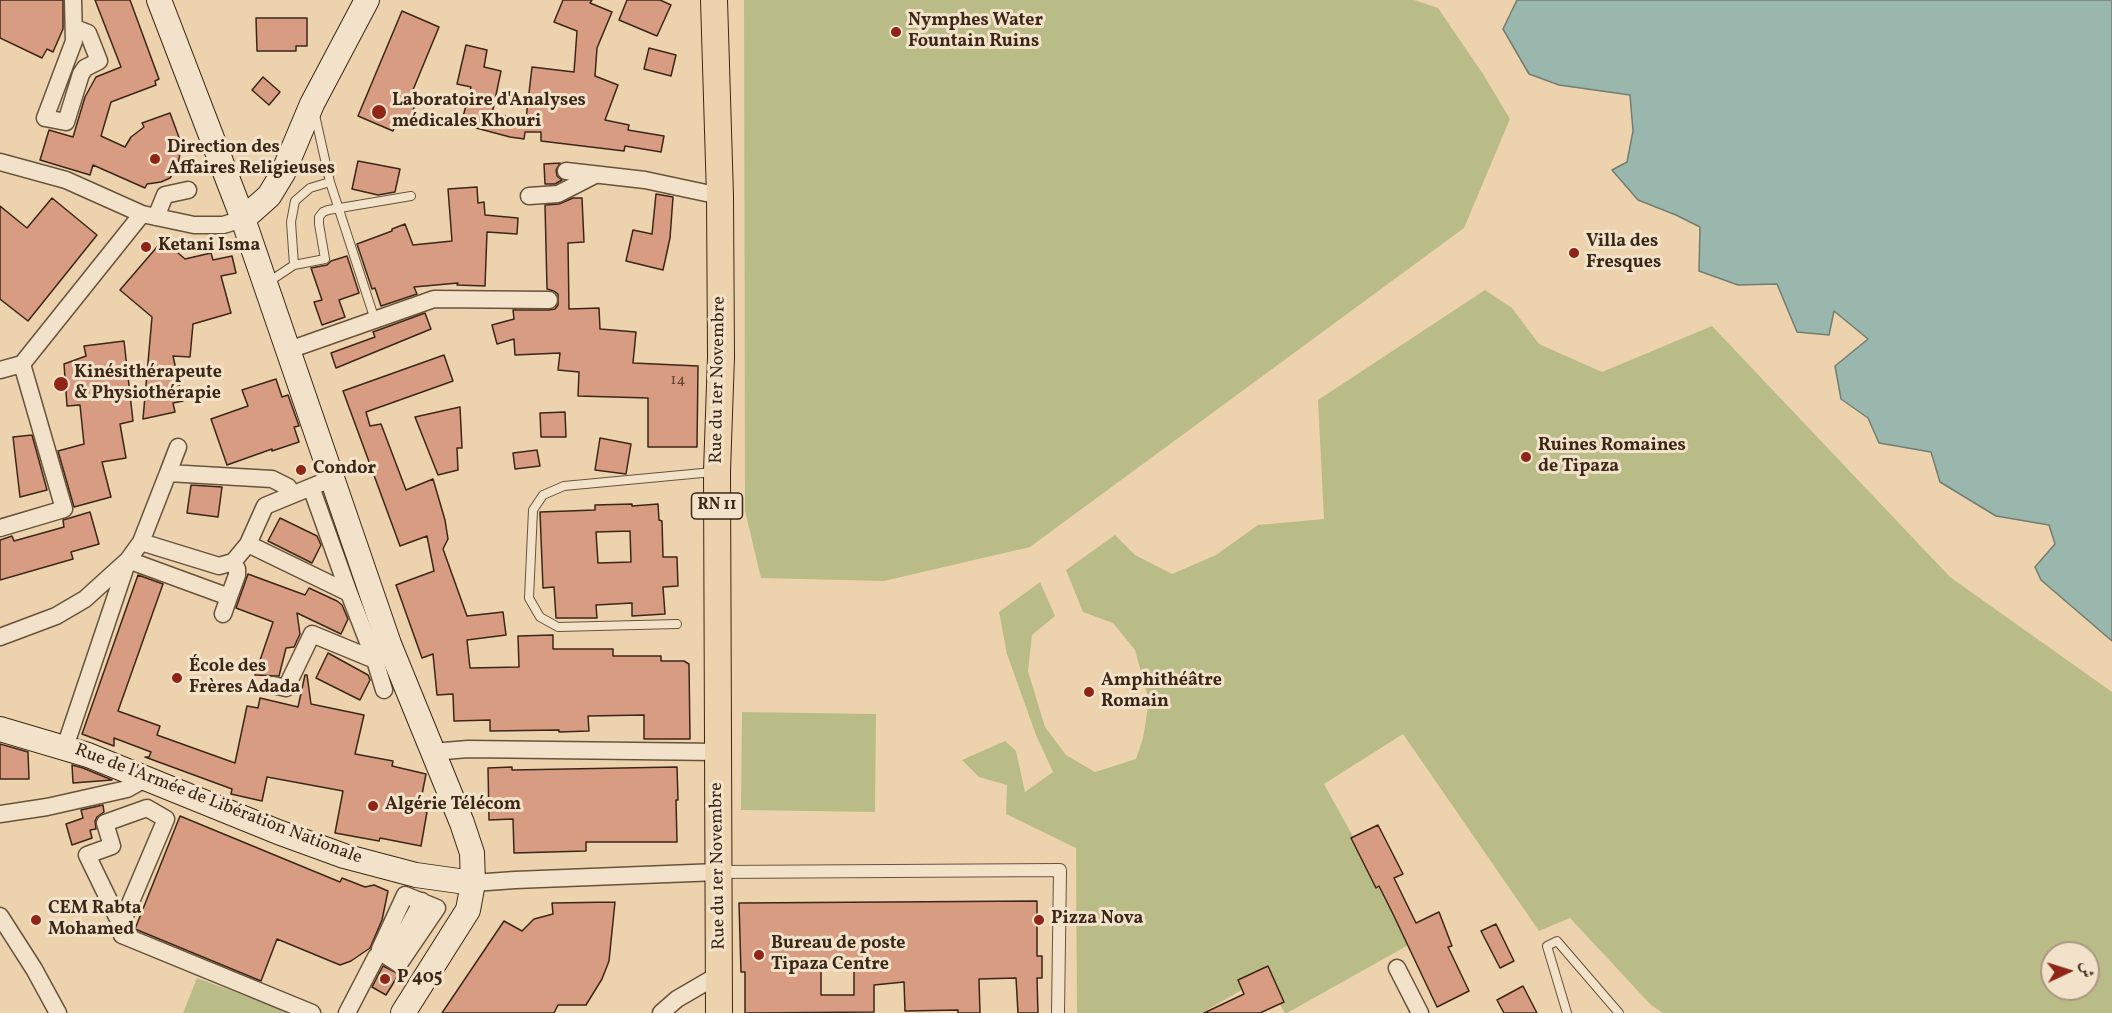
<!DOCTYPE html>
<html>
<head>
<meta charset="utf-8">
<style>
  body { margin:0 }
  #map { position:relative; width:2112px; height:1013px; overflow:hidden; background:#edd3ad; font-family:Vollkorn,Amiri,serif }
  canvas { display:block }
  .north { position:absolute; left:2040px; top:941px; width:60px; height:60px; box-sizing:border-box; background:#f3e2ca; border:2px solid #aa9782; border-radius:50%; rotate:86deg; font-size:16px; font-weight:700; line-height:24px; text-align:center; color:#3c2717 }
  .north::after { content:''; display:block; margin:auto; width:21px; height:27px; background:#8f2418; clip-path:polygon(50% 0,100% 100%,50% 72%,0 100%) }
</style>
</head>
<body>
<div id="map">
<canvas width="2112" height="1013"></canvas>
<div class="north">ش</div>
</div>
<script>
const context = document.querySelector('canvas').getContext('2d');
context.lineJoin = 'round';
function paint(path, color) { context.fillStyle = color; context.fill(path, 'evenodd'); }
const shape = rows => new Path2D(rows.map(r => 'M' + r).join(''));
function trace(path, color, width, dash) { context.strokeStyle = color; context.lineWidth = width; context.lineCap = dash ? 'butt' : 'round'; context.setLineDash(dash || []); context.stroke(path); }
function drawText(font, color, halo, rows, align = 'center') {
  context.font = font + ' Vollkorn,serif'; context.lineWidth = 6; context.setLineDash([]); context.textBaseline = 'middle'; context.strokeStyle = halo; context.fillStyle = color; for (const [text, x, y, turn = 0] of rows) {
    context.save(); context.translate(x, y); context.rotate((+turn || 0) * Math.PI / 180); context.textAlign = isNaN(turn) ? turn : align; if (halo) context.strokeText(text, 0, 0); context.fillText(text, 0, 0); context.restore();
  }
}
const green = shape([
  [744,0,1414,0,1438,8,1483,74,1510,119,1464,228,1030,547,884,581,761,578,745,511],
  [1485,290,1512,308,1539,344,1602,372,1712,326,1950,577,2112,692,2112,1013,1663,1013,1651,1005,1570,918,1539,931,1403,734,1324,784,1412,943,1287,1013,1285,1013,1264,977,1202,1013,1077,1013,1076,848,1006,814,1007,785,979,777,962,760,1005,741,1016,751,1025,792,1053,772,1036,735,1007,654,999,612,1040,582,1055,616,1032,635,1028,671,1045,727,1066,755,1095,772,1136,759,1143,738,1149,701,1135,650,1113,623,1083,612,1066,570,1115,535,1135,555,1172,574,1216,555,1258,525,1324,519,1318,400],
  [2052,953,2088,953,2088,989,2052,989],
  [742,712,876,714,875,812,741,810],
  [197,978,289,1012,289,1013,183,1013]
]);
const water = shape([
  [1517,0,2112,0,2112,641,2041,580,2035,567,2055,544,2049,525,1996,516,1940,482,1931,452,1879,443,1868,418,1841,399,1835,366,1868,339,1834,311,1829,335,1797,332,1777,284,1738,285,1699,271,1700,227,1676,215,1638,200,1612,170,1627,162,1633,131,1630,95,1559,85,1529,74,1503,29,1517,0]
]);
const building = shape([
  [0,0,63,0,63,29,53,52,47,49,42,58,0,38,0,0],
  [95,0,130,0,159,79,155,81,156,85,111,102,101,136,125,147,131,137,144,127,142,123,170,113,184,151,180,153,178,165,170,178,161,182,147,184,145,188,93,165,90,175,40,160,49,130,73,137,85,97,96,77,121,67,95,0],
  [563,0,592,0,590,3,612,12,597,48,595,76,618,85,605,120,629,125,628,130,664,136,661,152,625,146,624,151,541,141,541,132,525,132,524,139,510,137,461,124,471,87,457,84,466,45,487,50,484,67,501,71,492,114,526,119,532,67,574,72,577,31,554,22,563,0],
  [627,0,660,0,671,5,657,36,619,20,627,0],
  [402,11,439,27,408,102,415,105,410,119,400,115,393,131,358,116,402,11],
  [256,18,307,18,307,46,296,46,296,51,257,51,256,18],
  [649,48,676,55,671,76,644,69,649,48],
  [263,77,280,92,269,105,252,90,263,77],
  [358,161,400,169,395,192,378,195,352,189,358,161],
  [560,163,556,170,557,176,562,180,555,184,545,184,544,164,560,163],
  [477,187,478,203,484,202,485,215,518,218,517,234,487,232,485,286,457,285,458,283,414,287,417,294,381,306,375,288,372,289,357,244,392,231,392,229,405,224,413,245,452,241,448,189,477,187],
  [656,194,673,197,670,238,663,270,626,261,633,230,652,234,656,194],
  [52,198,97,235,28,321,0,299,0,206,27,228,52,198],
  [573,198,582,198,584,242,568,243,569,309,599,308,600,329,636,332,633,363,698,366,697,447,648,447,648,398,578,396,579,372,558,370,560,353,515,355,514,339,497,344,492,325,514,319,513,310,549,310,555,309,558,305,558,294,554,291,547,289,545,205,559,204,573,198],
  [163,240,185,259,211,253,213,260,232,256,236,273,221,276,231,313,193,324,190,357,173,356,183,401,173,403,175,412,143,419,152,317,120,290,163,240],
  [347,256,359,293,339,300,345,317,322,325,314,302,322,300,311,268,327,265,331,261,347,256],
  [425,313,431,329,336,368,331,353,375,337,373,332,425,313],
  [124,341,133,421,120,424,126,458,102,462,111,497,74,507,58,451,84,444,80,405,67,406,64,364,86,356,84,346,124,341],
  [444,355,453,381,366,412,370,426,381,424,406,490,433,479,445,520,448,539,443,549,467,616,503,612,506,635,467,640,470,668,519,667,518,636,553,635,553,649,613,649,613,656,661,656,661,661,684,661,689,664,690,739,644,739,644,715,588,716,589,731,559,732,559,730,490,731,490,720,454,721,453,694,437,695,433,654,422,658,396,585,434,571,427,536,400,546,343,391,444,355],
  [276,379,282,397,288,395,299,426,294,427,299,442,272,451,272,449,227,465,211,419,248,406,242,390,276,379],
  [460,407,462,448,457,448,458,470,438,475,415,417,460,407],
  [565,412,566,437,541,437,540,413,565,412],
  [32,435,47,490,20,497,13,437,32,435],
  [600,438,631,444,626,474,595,470,600,438],
  [537,450,540,466,515,469,513,453,537,450],
  [191,485,222,487,218,517,187,513,191,485],
  [632,504,632,506,658,504,659,520,662,521,663,557,677,557,678,586,663,587,665,614,632,616,632,603,596,605,597,618,556,618,554,587,543,588,540,512,595,510,595,505,632,504],
  [630,531,631,562,598,563,596,532,630,531],
  [90,512,99,544,71,552,73,559,0,580,0,540,12,536,14,541,64,527,63,520,90,512],
  [280,518,317,536,321,545,312,563,268,541,280,518],
  [248,574,305,595,309,588,337,601,342,605,348,619,341,634,297,613,300,634,294,647,286,648,279,676,255,675,273,622,236,608,248,574],
  [138,575,163,584,118,711,160,726,157,735,235,763,247,706,258,708,260,698,298,707,305,675,307,675,311,704,364,715,355,754,393,761,392,766,426,774,419,810,427,812,421,846,380,838,379,841,335,833,343,791,267,777,262,801,231,794,232,789,145,757,149,757,151,752,114,738,114,746,82,734,138,575],
  [328,653,368,675,370,680,360,700,316,678,328,653],
  [0,744,28,752,29,779,0,779,0,744],
  [72,765,83,768,112,780,73,783,72,765],
  [512,767,512,770,677,767,678,800,676,800,677,842,586,842,586,851,514,853,513,819,489,820,488,768,512,767],
  [103,805,104,812,97,817,95,821,96,829,90,830,92,838,72,845,66,824,83,818,81,810,103,805],
  [180,816,340,882,342,878,365,887,374,885,388,891,382,920,370,948,351,961,340,965,277,939,261,981,135,929,180,816],
  [1378,825,1403,874,1394,878,1416,923,1439,912,1452,946,1448,947,1469,991,1437,1007,1393,914,1379,886,1376,888,1351,838,1378,825],
  [1037,901,1037,956,1042,956,1042,978,1037,978,1038,1013,1018,1013,1016,978,979,979,980,1013,958,1013,958,1010,905,1011,904,982,874,985,874,1012,745,1013,745,972,741,972,739,903,1037,901],
  [854,966,854,995,821,995,821,967,854,966],
  [615,902,609,961,602,979,586,1005,558,1005,554,1013,442,1013,504,921,522,931,534,919,553,914,552,903,615,902],
  [1496,924,1514,961,1500,968,1481,931,1496,924],
  [383,966,399,974,386,995,372,987,383,966],
  [1268,966,1284,1002,1260,1013,1204,1013,1244,994,1238,980,1268,966],
  [1523,986,1537,1013,1504,1013,1497,1000,1523,986]
]);
const service = shape([
  [315,115,330,182],
  [294,265,291,222,295,201,310,188,330,182,375,320],
  [265,281,276,277,294,265,325,259,319,224,319,217,323,212,328,210,411,196],
  [677,624,558,627,540,617,529,598,533,510,543,495,564,486,713,472],
  [1567,1013,1547,946,1557,941,1619,1013]
]);
const pedestrian = shape([
  [718,872,1060,870,1058,1013]
]);
const minor = shape([
  [73,0,74,41,45,118,66,122,81,74,85,68,99,61,88,33,75,28],
  [0,162,66,180,142,214,194,225,223,225,243,219],
  [566,171,645,180,720,196],
  [529,196,558,194,595,175],
  [156,217,165,195,188,190],
  [289,350,434,299,549,300],
  [0,370,22,364],
  [168,473,178,447],
  [311,487,349,593],
  [0,528,64,509,22,364,142,214],
  [141,542,168,473,272,479,288,487,293,494],
  [248,544,349,593,375,660,384,690],
  [223,614,229,597],
  [0,637,56,616,85,599,128,560,141,542,219,566,233,562,248,544,265,506,333,478],
  [273,685,286,688,312,634,375,660],
  [65,747,128,560,229,597,237,575,237,569,233,562],
  [432,752,468,749,718,752],
  [0,814,47,807,127,789,147,778],
  [473,883,515,880,718,872],
  [405,895,437,908,399,964,382,953,380,949,405,895],
  [0,916,34,969,58,1013],
  [121,925,166,819,147,808,105,823,112,846,87,855,121,925,122,935,312,1013],
  [1397,968,1420,1013],
  [347,1013,376,957,382,953,396,949,422,901],
  [661,1013,677,999,720,974]
]);
const secondary = shape([
  [159,0,243,219,389,644,462,823,472,853,473,883,468,910,403,1013],
  [243,219,269,196,283,173,312,104,367,0],
  [0,729,88,755,278,832,344,856,416,875,473,883]
]);
const primary = shape([
  [714,0,720,196,721,357,717,471,719,1013]
]);
const markers = [
  [896,32,6,"#8f2418"],
  [379,112,8,"#8f2418"],
  [155,159,6,"#8f2418"],
  [146,247,6,"#8f2418"],
  [1574,253,6,"#8f2418"],
  [61,384,8,"#8f2418"],
  [1526,457,6,"#8f2418"],
  [301,470,6,"#8f2418"],
  [177,678,6,"#8f2418"],
  [1089,692,6,"#8f2418"],
  [373,806,6,"#8f2418"],
  [36,920,6,"#8f2418"],
  [1039,920,6,"#8f2418"],
  [759,955,6,"#8f2418"],
  [385,979,6,"#8f2418"]
];
const numberNames = [
  ["14",678,381]
];
const shields = [
  [717,506,51]
];
const shieldNames = [
  ["RN 11",717,506]
];
const poiNames = [
  ["Nymphes Water",908,22],
  ["Fountain Ruins",908,43],
  ["Laboratoire d'Analyses",392,102],
  ["médicales Khouri",392,123],
  ["Direction des",167,149],
  ["Affaires Religieuses",167,170],
  ["Villa des",1586,243],
  ["Fresques",1586,264],
  ["Ketani Isma",158,247],
  ["Kinésithérapeute",74,374],
  ["& Physiothérapie",74,395],
  ["Ruines Romaines",1538,447],
  ["de Tipaza",1538,468],
  ["Condor",313,470],
  ["École des",189,668],
  ["Frères Adada",189,689],
  ["Amphithéâtre",1101,682],
  ["Romain",1101,703],
  ["Algérie Télécom",385,806],
  ["CEM Rabta",48,910],
  ["Mohamed",48,931],
  ["Pizza Nova",1051,920],
  ["Bureau de poste",771,945],
  ["Tipaza Centre",771,966],
  ["P 405",397,979]
];
const streetNames = [
  ["Rue du 1er Novembre",719,380,-89],
  ["Rue de l'Armée de Libération Nationale",218,805,21],
  ["Rue du 1er Novembre",719,866,-91]
];
paint(green, '#babc88');
paint(water, '#99b7ad');
trace(water, '#747d71', 1.5);
paint(building, '#d89c83');
trace(building, '#3c2717', 1.5);
trace(service, '#68523c', 10);
trace(pedestrian, '#68523c', 14);
trace(minor, '#68523c', 19);
trace(secondary, '#3c2717', 26);
trace(primary, '#3c2717', 28);
trace(service, '#f3e2ca', 8);
trace(pedestrian, '#f3e2ca', 12);
trace(minor, '#f3e2ca', 16);
trace(secondary, '#f3e2ca', 24);
trace(primary, '#edd3ad', 26);
for (const [x, y, r, color] of markers) { const dot = new Path2D(); dot.arc(x, y, r, 0, 2 * Math.PI); context.fillStyle = color; context.fill(dot); trace(dot, '#f3e2ca', 2); }
drawText('15px', '#634432', null, numberNames);
for (const [x, y, w] of shields) { const box = new Path2D(); box.roundRect(x - w / 2, y - 13, w, 26, 4.5); context.fillStyle = '#f3e2ca'; context.fill(box); trace(box, '#3c2717', 1.5); }
drawText('bold 16px', '#3c2717', null, shieldNames);
drawText('bold 18px', '#3c2717', '#f3e2ca', poiNames, 'left');
drawText('18px', '#3c2717', '#f3e2ca', streetNames);
</script>
</body>
</html>
